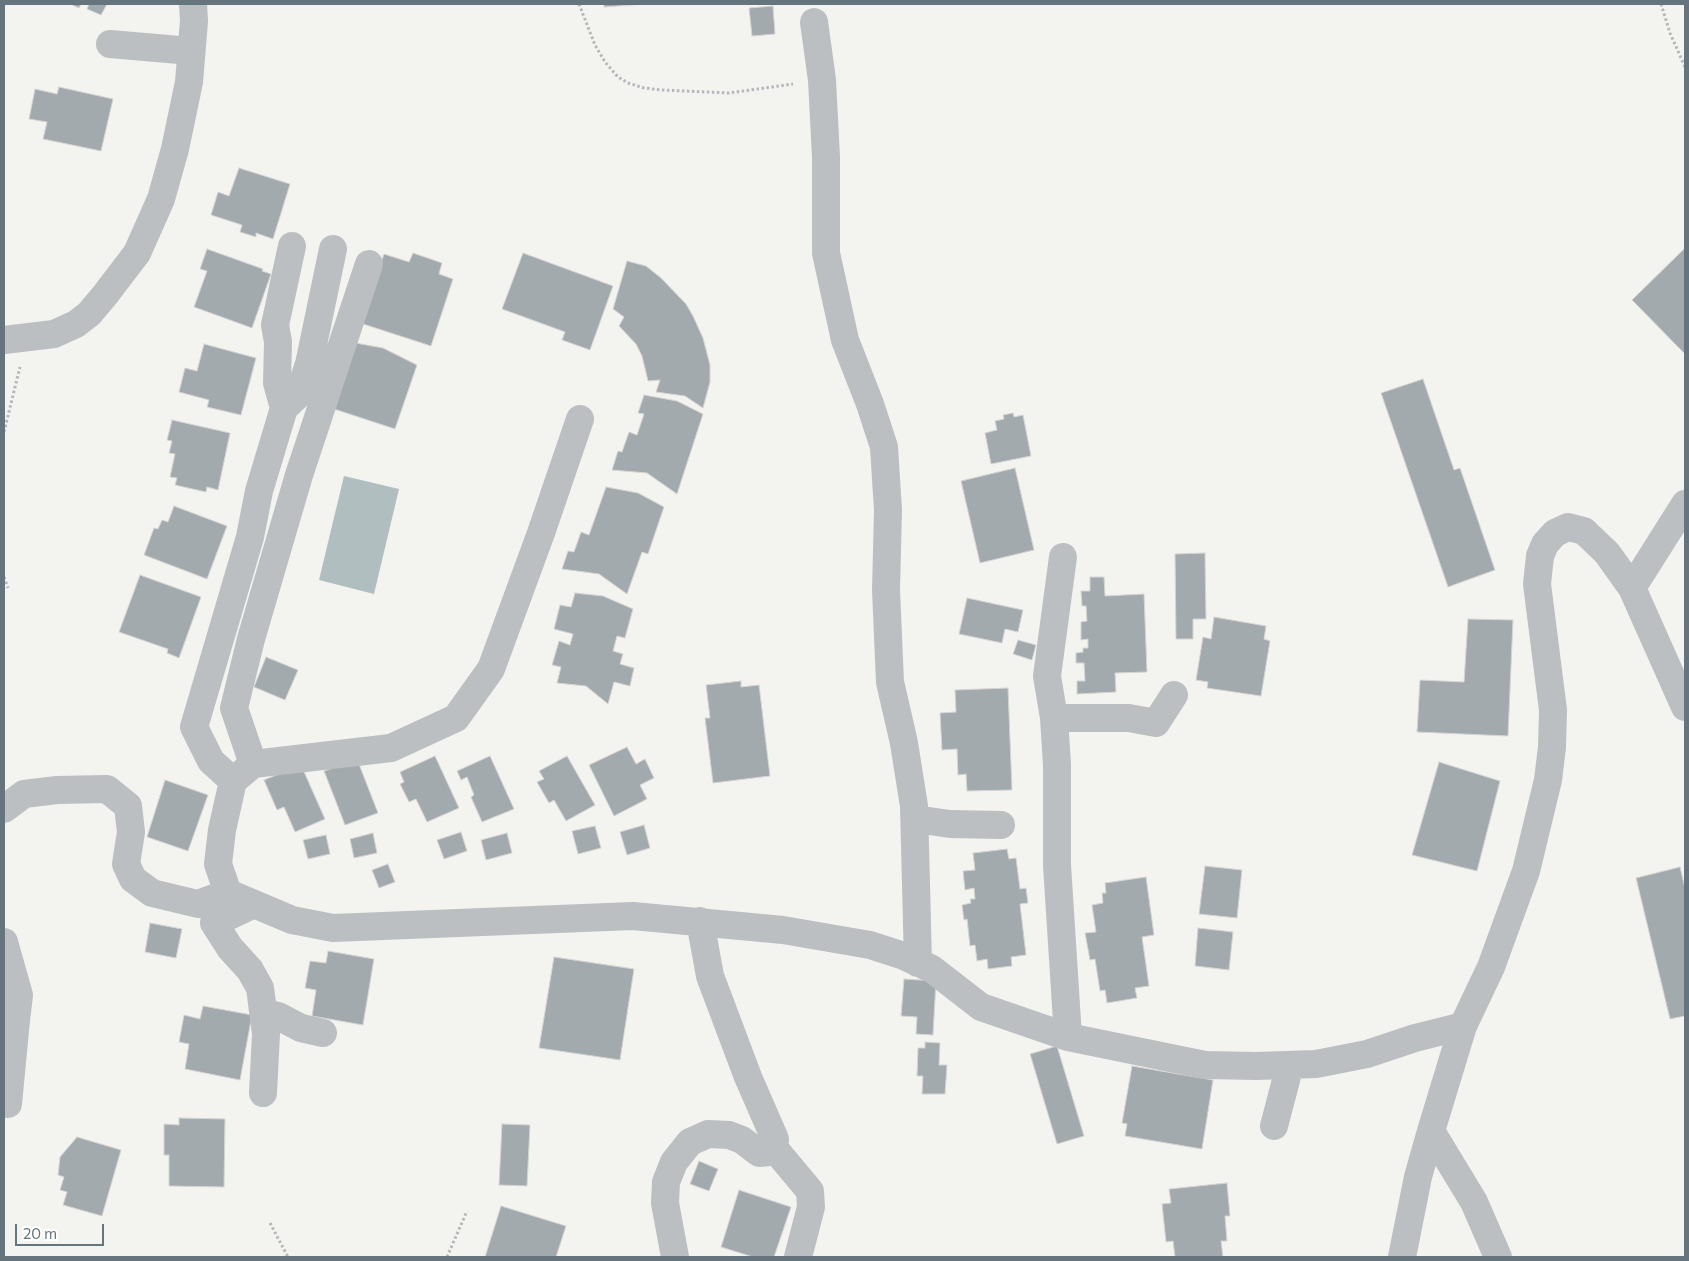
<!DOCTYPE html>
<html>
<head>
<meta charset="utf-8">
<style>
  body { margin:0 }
  #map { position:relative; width:1689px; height:1261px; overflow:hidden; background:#f3f3f0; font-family:Commissioner,sans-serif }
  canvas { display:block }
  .frame { position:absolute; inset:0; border:5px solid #66757d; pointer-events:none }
  .scale { position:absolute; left:15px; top:1224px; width:89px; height:22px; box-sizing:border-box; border:2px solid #66757d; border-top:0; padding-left:6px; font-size:15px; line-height:18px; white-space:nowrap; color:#66757d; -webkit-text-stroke:4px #fff; paint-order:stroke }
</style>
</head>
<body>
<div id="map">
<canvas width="1689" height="1261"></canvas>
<div class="frame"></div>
<div class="scale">20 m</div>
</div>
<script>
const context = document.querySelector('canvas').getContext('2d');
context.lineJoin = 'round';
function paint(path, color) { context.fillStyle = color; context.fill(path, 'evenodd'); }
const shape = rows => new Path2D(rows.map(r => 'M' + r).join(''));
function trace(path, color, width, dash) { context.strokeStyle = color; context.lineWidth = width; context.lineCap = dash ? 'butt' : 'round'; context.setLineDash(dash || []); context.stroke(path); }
const water = shape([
  [344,476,399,489,374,594,319,580]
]);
const building = shape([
  [70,4,81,4,79,8,70,4],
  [89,4,107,4,101,15,87,9,89,4],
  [604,4,646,4,604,7,604,4],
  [773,6,775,34,752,36,749,8,773,6],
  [59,87,113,99,101,151,43,139,47,122,29,119,35,89,57,94,59,87],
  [239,168,290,184,273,239,256,233,256,237,240,232,242,225,211,215,218,192,229,196,239,168],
  [1685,248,1685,354,1632,300,1685,248],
  [207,249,263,269,262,271,271,274,252,328,194,307,207,271,200,269,207,249],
  [413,253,442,263,439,274,453,279,431,346,360,323,384,254,409,262,413,253],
  [523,253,613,286,590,350,562,340,565,332,502,309,523,253],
  [627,261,646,266,661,278,686,304,693,316,703,338,710,365,710,382,703,408,685,396,656,392,660,380,648,381,642,356,636,344,619,326,624,317,613,309,627,261],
  [350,342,383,348,417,365,395,429,328,407,350,342],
  [204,344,256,358,241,415,207,407,209,400,179,392,185,368,197,371,204,344],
  [1423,379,1454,470,1460,468,1495,570,1448,587,1381,393,1423,379],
  [644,395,677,401,703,414,677,494,647,473,612,470,618,451,622,452,629,432,637,435,644,414,638,413,644,395],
  [1013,413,1014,417,1023,415,1031,456,991,464,985,433,997,430,995,421,1004,419,1003,415,1013,413],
  [172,420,230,433,218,490,207,487,206,492,175,485,177,478,170,477,175,454,169,453,172,441,167,440,172,420],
  [1015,468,1034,550,980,563,961,481,1015,468],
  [606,487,638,493,664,507,648,554,642,552,627,594,599,574,562,569,568,551,574,552,581,532,589,535,606,487],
  [174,506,227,526,207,579,144,555,154,528,158,529,162,520,168,522,174,506],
  [1205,553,1206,619,1193,619,1193,639,1176,639,1175,554,1205,553],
  [140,575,201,597,179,658,167,653,168,649,119,632,140,575],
  [1090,577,1104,577,1105,596,1144,594,1147,672,1115,673,1116,692,1077,694,1077,681,1085,681,1084,663,1076,663,1076,653,1083,652,1083,648,1088,648,1088,639,1081,640,1081,622,1087,621,1086,606,1082,606,1081,591,1090,591,1090,577],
  [575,593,603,596,633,609,625,638,617,636,613,651,623,654,620,664,634,668,630,686,614,682,608,704,586,686,557,683,561,667,552,665,559,641,570,645,573,634,554,629,560,605,571,607,575,593],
  [967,598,1023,610,1018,632,1005,629,1002,643,959,634,967,598],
  [1214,617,1266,626,1264,639,1270,641,1261,696,1207,688,1208,682,1196,680,1203,637,1211,639,1214,617],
  [1468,619,1513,620,1508,736,1417,732,1420,680,1464,682,1468,619],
  [1018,640,1036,645,1032,660,1013,654,1018,640],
  [266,657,298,670,285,700,254,687,266,657],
  [741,681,741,687,759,685,770,776,713,783,705,718,710,718,706,685,741,681],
  [1008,688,1012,790,967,791,966,774,958,775,957,749,942,750,940,713,956,712,955,690,1008,688],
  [627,747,636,764,645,759,654,778,640,785,647,799,614,816,589,765,627,747],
  [435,756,459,808,427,822,416,799,409,802,400,784,404,782,400,772,435,756],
  [490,756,514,809,482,822,471,797,474,795,467,777,461,780,457,771,490,756],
  [567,756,595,805,566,821,554,800,549,803,537,782,544,779,539,771,567,756],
  [357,759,378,813,345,825,324,771,357,759],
  [1439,762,1500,781,1477,871,1412,855,1439,762],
  [301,765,325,819,295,832,284,807,277,810,264,780,301,765],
  [165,780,208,795,188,851,147,837,165,780],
  [644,825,650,848,627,855,620,832,644,825],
  [595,826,601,848,578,854,572,831,595,826],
  [461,832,467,851,444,859,437,840,461,832],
  [373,833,377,853,354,858,350,839,373,833],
  [507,833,512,853,486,860,481,840,507,833],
  [326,835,330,854,308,859,303,840,326,835],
  [1007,849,1009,859,1016,858,1020,889,1026,888,1028,903,1020,904,1026,955,1011,957,1012,966,988,969,987,959,977,961,975,945,970,946,967,919,964,920,962,905,971,903,970,899,975,899,974,888,965,890,963,871,975,870,973,853,1007,849],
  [388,864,395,882,379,888,372,870,388,864],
  [1205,866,1242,870,1237,918,1199,914,1205,866],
  [1680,867,1685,888,1685,1016,1670,1019,1636,878,1680,867],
  [1146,877,1154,935,1142,937,1149,986,1135,988,1137,998,1107,1003,1105,990,1100,991,1095,959,1090,960,1085,933,1096,932,1092,905,1103,903,1102,893,1106,893,1105,883,1146,877],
  [150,923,182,929,176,958,145,952,150,923],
  [1198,928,1233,932,1229,970,1195,966,1198,928],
  [328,951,374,959,363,1025,312,1016,316,990,305,988,310,961,326,963,328,951],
  [554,957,634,969,620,1060,539,1048,554,957],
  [904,979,936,981,933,1035,916,1034,917,1017,901,1016,904,979],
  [203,1006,252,1015,240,1080,185,1069,189,1044,179,1042,184,1015,200,1019,203,1006],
  [925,1042,940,1043,939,1065,947,1065,945,1094,922,1094,923,1076,917,1076,918,1048,925,1048,925,1042],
  [1057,1046,1084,1136,1057,1144,1030,1054,1057,1046],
  [1132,1066,1213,1080,1202,1149,1125,1136,1127,1124,1122,1123,1132,1066],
  [179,1118,225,1119,224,1187,169,1186,169,1155,164,1155,164,1124,179,1125,179,1118],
  [502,1124,530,1125,527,1186,499,1185,502,1124],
  [77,1137,121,1150,102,1216,63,1205,67,1192,60,1190,64,1177,58,1175,60,1157,77,1137],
  [699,1161,718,1169,709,1191,690,1184,699,1161],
  [1227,1183,1230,1216,1225,1216,1227,1241,1221,1241,1223,1257,1175,1257,1173,1241,1166,1242,1162,1204,1171,1203,1169,1189,1227,1183],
  [739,1190,791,1207,774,1257,753,1257,721,1247,739,1190],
  [501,1206,566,1226,556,1257,485,1257,501,1206]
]);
const path = shape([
  [579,4,595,45,605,62,618,77,628,83,644,88,662,90,729,93,793,84],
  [1661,4,1670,33,1685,67],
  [4,432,20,367],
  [4,577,8,588],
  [270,1223,288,1257],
  [447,1257,467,1211]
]);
const minor = shape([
  [814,22,822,80,826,157,826,253,845,340,870,404,884,447,888,510,886,590,890,682,904,743,914,806,918,963],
  [110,44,191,51],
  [4,340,54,334,76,324,89,314,105,295,137,253,161,199,175,149,189,82,194,21,193,4],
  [284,408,277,383,278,342,275,325,292,246],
  [580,419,541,533,491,669,456,718,391,748,253,764,233,781,222,830,218,864,228,893,292,920,333,928,633,916,783,930,870,945,904,956,932,969,981,1007,1068,1037,1205,1065,1256,1066,1316,1064,1367,1054,1415,1038,1463,1026],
  [1063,557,1047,676,1054,718,1057,765,1057,865,1068,1037],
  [1632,588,1685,504],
  [1054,718,1129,718,1156,723,1174,695],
  [253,764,234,708,251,639,299,475,369,264],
  [233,781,211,761,194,727,250,537,259,491,284,408,299,394,309,364,333,249],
  [4,809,24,794,57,790,107,789,128,806,131,832,126,864,133,879,152,893,198,904,228,893],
  [915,819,950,824,1001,825],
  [252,905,214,923,230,948,250,970,260,988,266,1034,263,1093],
  [4,942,19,995,16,1020,4,1032],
  [264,1013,278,1016,301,1028,323,1033],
  [8,1104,16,1020],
  [1274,1126,1290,1065],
  [1431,1131,1474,1202,1498,1257],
  [774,1148,810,1191,811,1207,798,1257],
  [675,1257,665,1203,666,1182,674,1162,690,1142,708,1134,729,1135,742,1140,759,1153,769,1152,774,1148,775,1139,748,1077,710,976,700,921],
  [1402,1257,1418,1177,1431,1131,1463,1026,1491,967,1526,871,1548,780,1552,747,1553,710,1537,584,1540,556,1545,544,1555,533,1568,527,1584,531,1607,553,1632,588,1685,707]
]);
paint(water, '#b1bec0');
paint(building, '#a3aaae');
trace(building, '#d5d4d3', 1);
trace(path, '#b5b8ba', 3, [2.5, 2.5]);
trace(minor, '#bbbfc1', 28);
</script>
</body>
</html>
